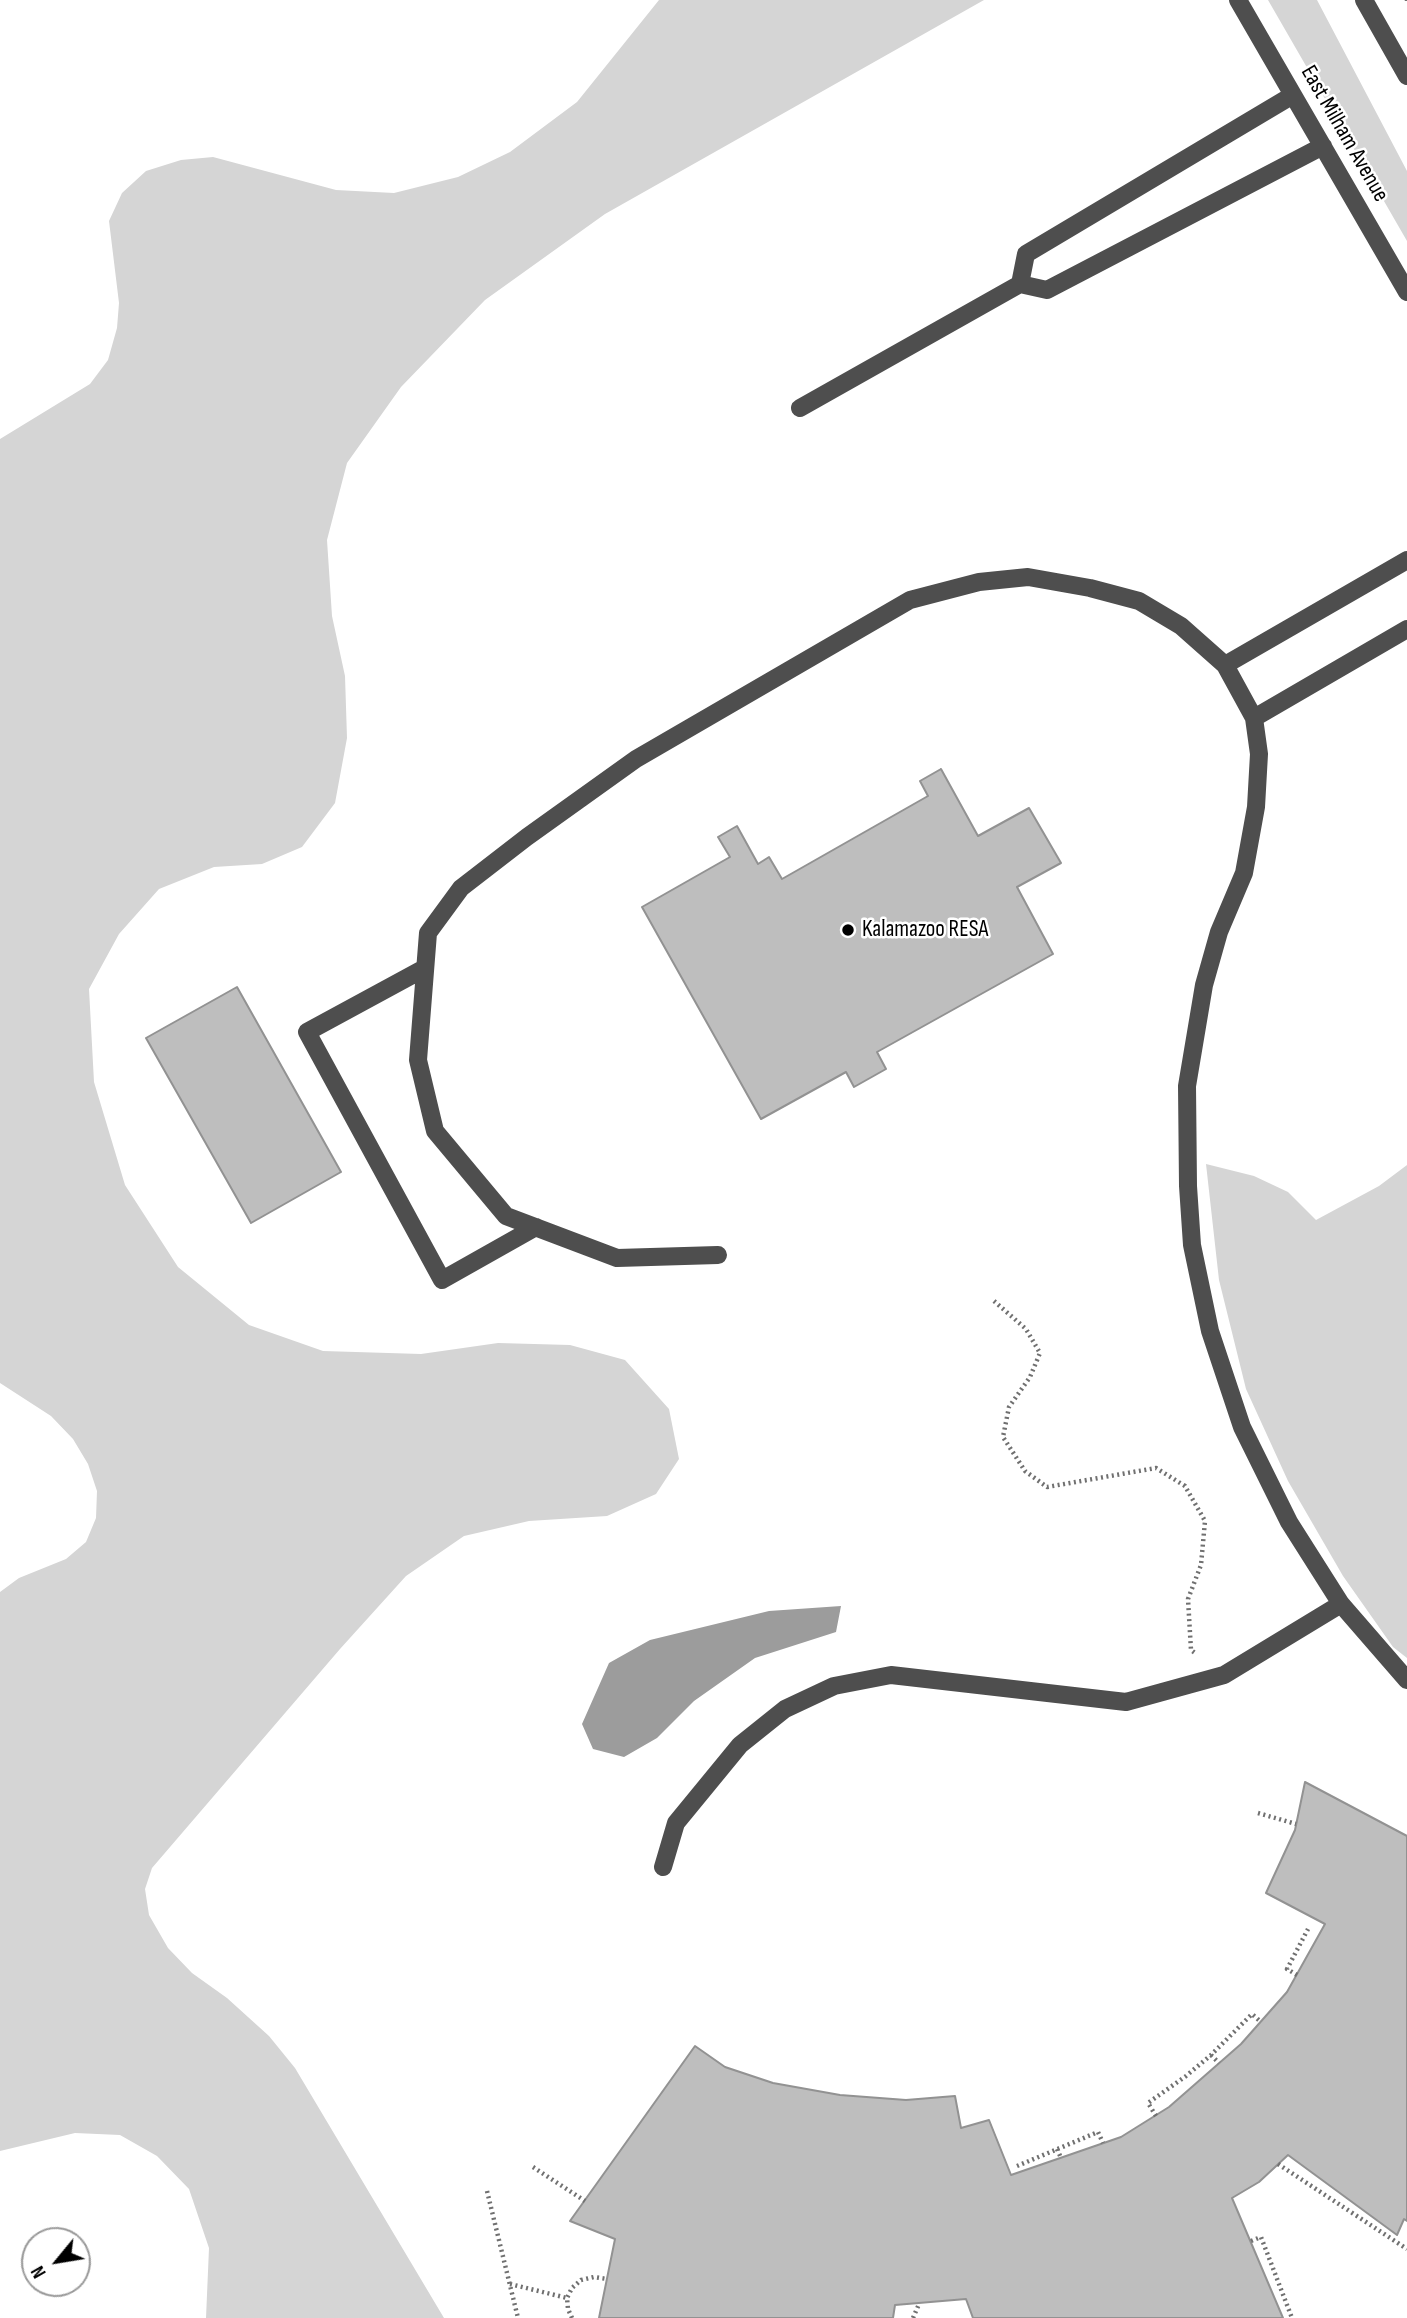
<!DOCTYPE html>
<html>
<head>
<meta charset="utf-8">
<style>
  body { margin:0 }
  #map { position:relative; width:1407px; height:2318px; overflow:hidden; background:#fff; font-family:"Sofia Sans Condensed",sans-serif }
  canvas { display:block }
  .north { position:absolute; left:21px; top:2227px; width:70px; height:70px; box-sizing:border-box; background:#fff; border:2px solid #999; border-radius:50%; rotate:240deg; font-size:19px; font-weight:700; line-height:28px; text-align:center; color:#000 }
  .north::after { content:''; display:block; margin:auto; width:24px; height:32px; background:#000; clip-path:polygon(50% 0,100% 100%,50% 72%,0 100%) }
</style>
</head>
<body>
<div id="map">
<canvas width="1407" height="2318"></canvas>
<div class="north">N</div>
</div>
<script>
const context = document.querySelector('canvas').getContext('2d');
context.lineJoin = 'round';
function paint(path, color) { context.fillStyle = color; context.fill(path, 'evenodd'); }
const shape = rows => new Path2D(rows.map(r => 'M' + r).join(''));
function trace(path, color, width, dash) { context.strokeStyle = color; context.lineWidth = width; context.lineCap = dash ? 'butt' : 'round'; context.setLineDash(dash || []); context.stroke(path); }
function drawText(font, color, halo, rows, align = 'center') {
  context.font = font + ' "Sofia Sans Condensed",sans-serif'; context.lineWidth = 5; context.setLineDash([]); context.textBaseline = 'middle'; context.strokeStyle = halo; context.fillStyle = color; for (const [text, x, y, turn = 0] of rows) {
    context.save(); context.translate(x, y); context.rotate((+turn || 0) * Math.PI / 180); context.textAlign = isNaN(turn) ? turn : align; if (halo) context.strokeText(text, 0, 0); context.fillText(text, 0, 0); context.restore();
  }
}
const green = shape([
  [659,0,984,0,605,214,485,300,401,387,347,463,327,540,332,616,345,676,347,738,335,803,302,847,262,864,214,867,159,889,119,934,89,989,94,1082,125,1185,178,1267,249,1325,323,1351,421,1354,498,1343,570,1345,625,1360,669,1409,679,1459,656,1494,607,1516,529,1521,464,1536,406,1576,340,1649,152,1868,145,1889,149,1915,168,1948,192,1973,227,1998,269,2036,295,2068,444,2318,206,2318,209,2248,189,2189,157,2156,120,2135,75,2133,0,2151,0,1592,19,1578,66,1559,86,1542,96,1518,97,1491,88,1464,73,1439,51,1416,0,1383,0,439,90,384,108,360,117,328,119,303,109,221,122,193,146,171,181,160,213,157,336,190,394,193,458,177,510,152,577,102],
  [1268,0,1317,0,1407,171,1407,241],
  [1206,1164,1254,1176,1288,1192,1316,1220,1379,1186,1407,1165,1407,1658,1393,1647,1343,1576,1288,1481,1246,1389,1219,1280]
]);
const water = shape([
  [841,1606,836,1632,755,1658,694,1701,657,1738,624,1757,593,1749,582,1724,609,1663,650,1640,769,1611]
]);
const building = shape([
  [941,769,978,836,1029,808,1061,863,1017,887,1053,954,877,1052,886,1069,854,1087,846,1072,761,1119,642,907,730,857,718,837,737,826,758,864,769,857,782,879,928,796,920,781,941,769],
  [237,987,341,1172,251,1223,146,1038,237,987],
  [1305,1782,1407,1836,1407,2221,1404,2219,1397,2235,1288,2155,1259,2182,1232,2198,1283,2318,973,2318,966,2299,895,2305,893,2318,599,2318,615,2239,570,2221,695,2046,725,2067,773,2083,840,2095,906,2100,955,2096,961,2128,989,2120,1011,2175,1121,2137,1169,2107,1241,2044,1287,1992,1325,1924,1266,1893,1295,1830,1305,1782]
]);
const path = shape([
  [1407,0,1407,1],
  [994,1301,1026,1329,1040,1353,1030,1377,1009,1407,1003,1437,1025,1471,1047,1487,1156,1468,1185,1486,1205,1521,1201,1565,1188,1599,1191,1650,1195,1653],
  [1258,1813,1296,1824],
  [1297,1975,1287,1969,1308,1929],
  [1211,2055,1219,2063],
  [1156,2116,1148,2103,1186,2076,1211,2055,1252,2014,1261,2022],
  [1057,2149,1061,2158],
  [1278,2164,1407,2249],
  [1017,2166,1098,2132,1103,2143],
  [533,2167,585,2201],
  [487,2191,518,2318],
  [1251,2241,1261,2237,1292,2318],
  [510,2284,567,2298],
  [572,2318,568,2309,567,2298,572,2288,581,2280,594,2277,607,2279],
  [913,2318,919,2304]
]);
const minor = shape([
  [1238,0,1407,292],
  [1364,0,1407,76],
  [1020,284,1026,254,1293,95],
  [800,408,1020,284,1047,290,1323,146],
  [1225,665,1407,560],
  [1254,718,1407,629],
  [425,968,307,1032,442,1280,536,1227],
  [718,1255,617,1258,506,1216,435,1131,418,1060,428,933,461,888,527,837,636,759,910,600,979,582,1028,577,1090,588,1139,601,1181,626,1225,665,1254,718,1259,754,1256,807,1244,873,1219,932,1204,985,1187,1086,1188,1186,1192,1245,1210,1331,1242,1427,1289,1522,1341,1604,1407,1680],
  [663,1867,676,1823,740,1745,785,1709,834,1686,891,1675,1126,1702,1224,1675,1341,1604]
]);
const markers = [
  [848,930,7,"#000"]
];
const streetNames = [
  ["East Milham Avenue",1344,134,60]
];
const poiNames = [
  ["Kalamazoo RESA",862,930]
];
paint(green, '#d5d5d5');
paint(water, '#9c9c9c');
paint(building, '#bebebe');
trace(building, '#929292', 2);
trace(path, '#707070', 4.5, [2, 3.5]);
trace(minor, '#4e4e4e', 18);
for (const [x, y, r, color] of markers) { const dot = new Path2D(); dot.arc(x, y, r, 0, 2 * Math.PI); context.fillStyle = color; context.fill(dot); trace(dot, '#fff', 2.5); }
drawText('23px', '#000', '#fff', streetNames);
drawText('23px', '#000', '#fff', poiNames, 'left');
</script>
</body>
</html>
